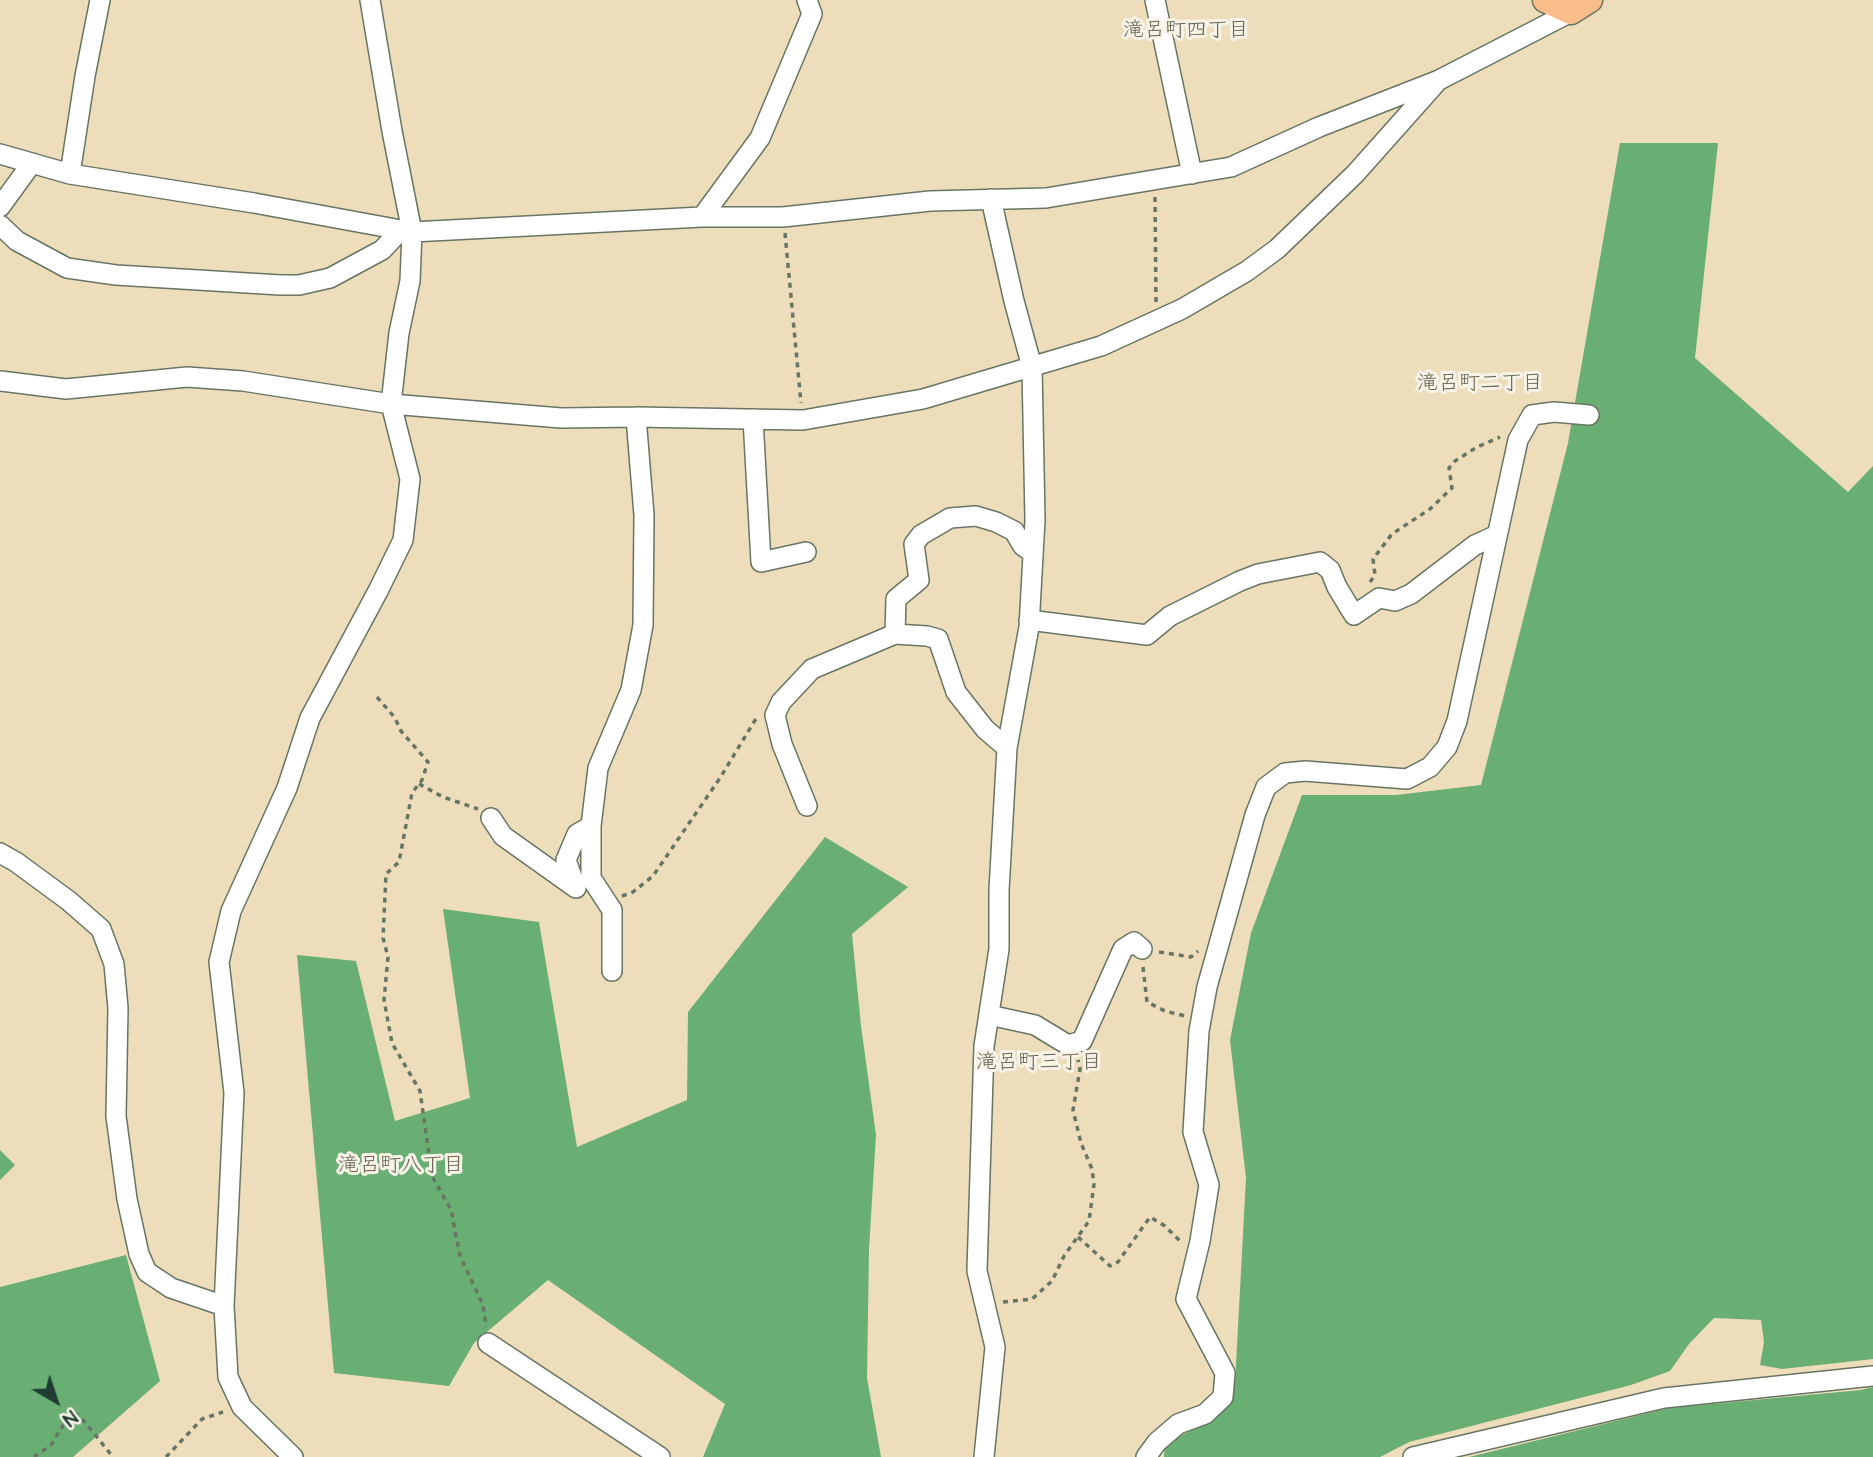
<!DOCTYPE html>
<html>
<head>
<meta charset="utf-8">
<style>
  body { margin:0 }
  #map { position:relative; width:1873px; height:1457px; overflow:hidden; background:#edddbb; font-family:"Architects Daughter",sans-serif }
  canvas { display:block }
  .north { position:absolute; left:21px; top:1366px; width:70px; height:70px; -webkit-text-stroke:5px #f7f3e8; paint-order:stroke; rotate:141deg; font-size:19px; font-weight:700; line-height:28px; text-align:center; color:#1f3d34 }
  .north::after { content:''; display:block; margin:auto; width:24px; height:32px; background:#1f3d34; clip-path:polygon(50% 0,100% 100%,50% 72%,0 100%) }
</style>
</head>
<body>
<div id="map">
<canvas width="1873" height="1457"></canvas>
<div class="north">N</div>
</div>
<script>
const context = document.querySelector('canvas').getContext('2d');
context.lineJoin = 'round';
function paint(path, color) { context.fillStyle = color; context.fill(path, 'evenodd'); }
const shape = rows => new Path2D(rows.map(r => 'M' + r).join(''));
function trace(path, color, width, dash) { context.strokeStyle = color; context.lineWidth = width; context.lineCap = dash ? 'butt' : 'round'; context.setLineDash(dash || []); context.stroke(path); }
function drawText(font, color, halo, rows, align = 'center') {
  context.font = font + ' "Architects Daughter","Klee One",sans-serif'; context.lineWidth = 6; context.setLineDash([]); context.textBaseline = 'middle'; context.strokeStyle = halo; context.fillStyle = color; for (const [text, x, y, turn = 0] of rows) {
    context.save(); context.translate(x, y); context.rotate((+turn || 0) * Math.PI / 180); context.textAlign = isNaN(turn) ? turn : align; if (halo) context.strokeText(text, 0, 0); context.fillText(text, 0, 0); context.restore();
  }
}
const forest = shape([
  [1620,143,1718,143,1695,358,1848,492,1873,466,1873,1359,1782,1369,1760,1365,1764,1342,1761,1320,1714,1318,1689,1344,1670,1371,1631,1385,1409,1442,1380,1457,1164,1457,1165,1443,1203,1425,1235,1383,1246,1178,1230,1040,1251,933,1302,795,1396,795,1481,785,1568,443],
  [825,837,908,887,852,934,861,1026,876,1135,869,1249,867,1378,881,1457,703,1457,725,1404,548,1280,474,1343,449,1386,334,1373,297,955,356,961,395,1121,470,1098,443,909,539,922,577,1147,687,1100,688,1012],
  [0,1150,15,1165,0,1180],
  [126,1255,160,1381,73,1457,0,1457,0,1287],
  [1873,1387,1873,1457,1469,1457,1669,1408,1861,1390]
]);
const path = shape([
  [1155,197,1156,302],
  [785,233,801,403],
  [1370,582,1375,575,1373,559,1392,534,1430,509,1452,488,1449,468,1455,461,1477,447,1500,437],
  [377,697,395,718,401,731,428,762,422,780,412,793,399,862,386,874,383,938,388,957,384,1000,392,1043,420,1091,432,1176,451,1210,460,1256,483,1305,486,1327],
  [419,784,443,797,478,809],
  [622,896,633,892,653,876,720,778,757,717],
  [1159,952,1191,957,1198,951],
  [1143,967,1147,1002,1165,1011,1185,1016],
  [1078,1237,1110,1266,1118,1262,1150,1217,1165,1226,1181,1242],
  [1003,1302,1032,1299,1052,1281,1064,1256,1089,1221,1094,1184,1092,1169,1081,1143,1073,1110,1080,1069,1078,1060],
  [34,1457,51,1445,69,1416,76,1414,84,1421,113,1457],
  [166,1457,202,1419,223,1412]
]);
const minor = shape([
  [1155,0,1192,174],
  [0,154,70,174,254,203,412,232,702,217,783,217,930,201,1046,198,1231,167,1319,127,1439,80,1571,12],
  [70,174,85,76,100,0],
  [0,207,32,163],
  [702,217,760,138,812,14,807,0],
  [0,225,17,241,67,268,116,275,280,285,299,285,330,278,382,250,401,230],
  [0,381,66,389,187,377,243,381,391,404,561,418,636,417,803,420,923,399,1101,346,1182,309,1247,271,1277,249,1355,174,1436,83],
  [753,419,761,562,806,552],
  [1029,620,1147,635,1170,616,1240,581,1258,574,1320,562,1330,570,1337,587,1354,615,1379,598,1395,601,1411,594,1475,545,1497,535],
  [895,634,896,599,919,580,914,544,921,535,950,518,976,516,996,522,1014,531,1023,546,1033,553],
  [807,806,782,744,775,715,781,702,812,669,895,634,927,636,938,639,956,692,985,729,1007,748],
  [491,818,503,836,576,888,566,860,577,834,591,826],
  [0,853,16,862,69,901,101,929,114,964,118,1008,116,1116,127,1199,139,1254,147,1272,171,1288,224,1306],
  [612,971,612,910,591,878,591,826,598,768,631,690,643,625,644,515,636,417],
  [989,1015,1035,1025,1068,1045,1082,1041,1123,949,1134,942,1142,949],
  [488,1343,660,1457],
  [293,1457,242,1407,228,1377,224,1306,234,1093,219,962,231,911,287,788,310,718,378,591,403,540,410,479,391,404,399,333,410,281,412,232,392,131,370,0],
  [984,1457,995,1347,977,1271,984,1046,999,949,999,890,1007,748,1029,627,1035,520,1032,367,1014,301,991,199],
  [1146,1457,1157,1442,1178,1424,1205,1414,1223,1397,1225,1373,1186,1299,1200,1241,1209,1185,1193,1132,1199,1031,1207,987,1255,815,1266,787,1285,773,1305,771,1407,779,1430,767,1447,747,1457,721,1518,440,1532,415,1554,412,1589,415],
  [1413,1457,1664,1398,1873,1376]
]);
const major = shape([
  [1545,0,1571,12,1590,0]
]);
const neighbourhoodNames = [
  ["滝呂町四丁目",1186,32],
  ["滝呂町二丁目",1480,385],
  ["滝呂町三丁目",1039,1064],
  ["滝呂町八丁目",401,1167]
];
paint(forest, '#69ae73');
trace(minor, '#677563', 22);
trace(major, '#677563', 27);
trace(path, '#677563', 3.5, [5, 5]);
trace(minor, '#fff', 19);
trace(major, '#f8bd88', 24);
drawText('21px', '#67654f', '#f7f3e8', neighbourhoodNames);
</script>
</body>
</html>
